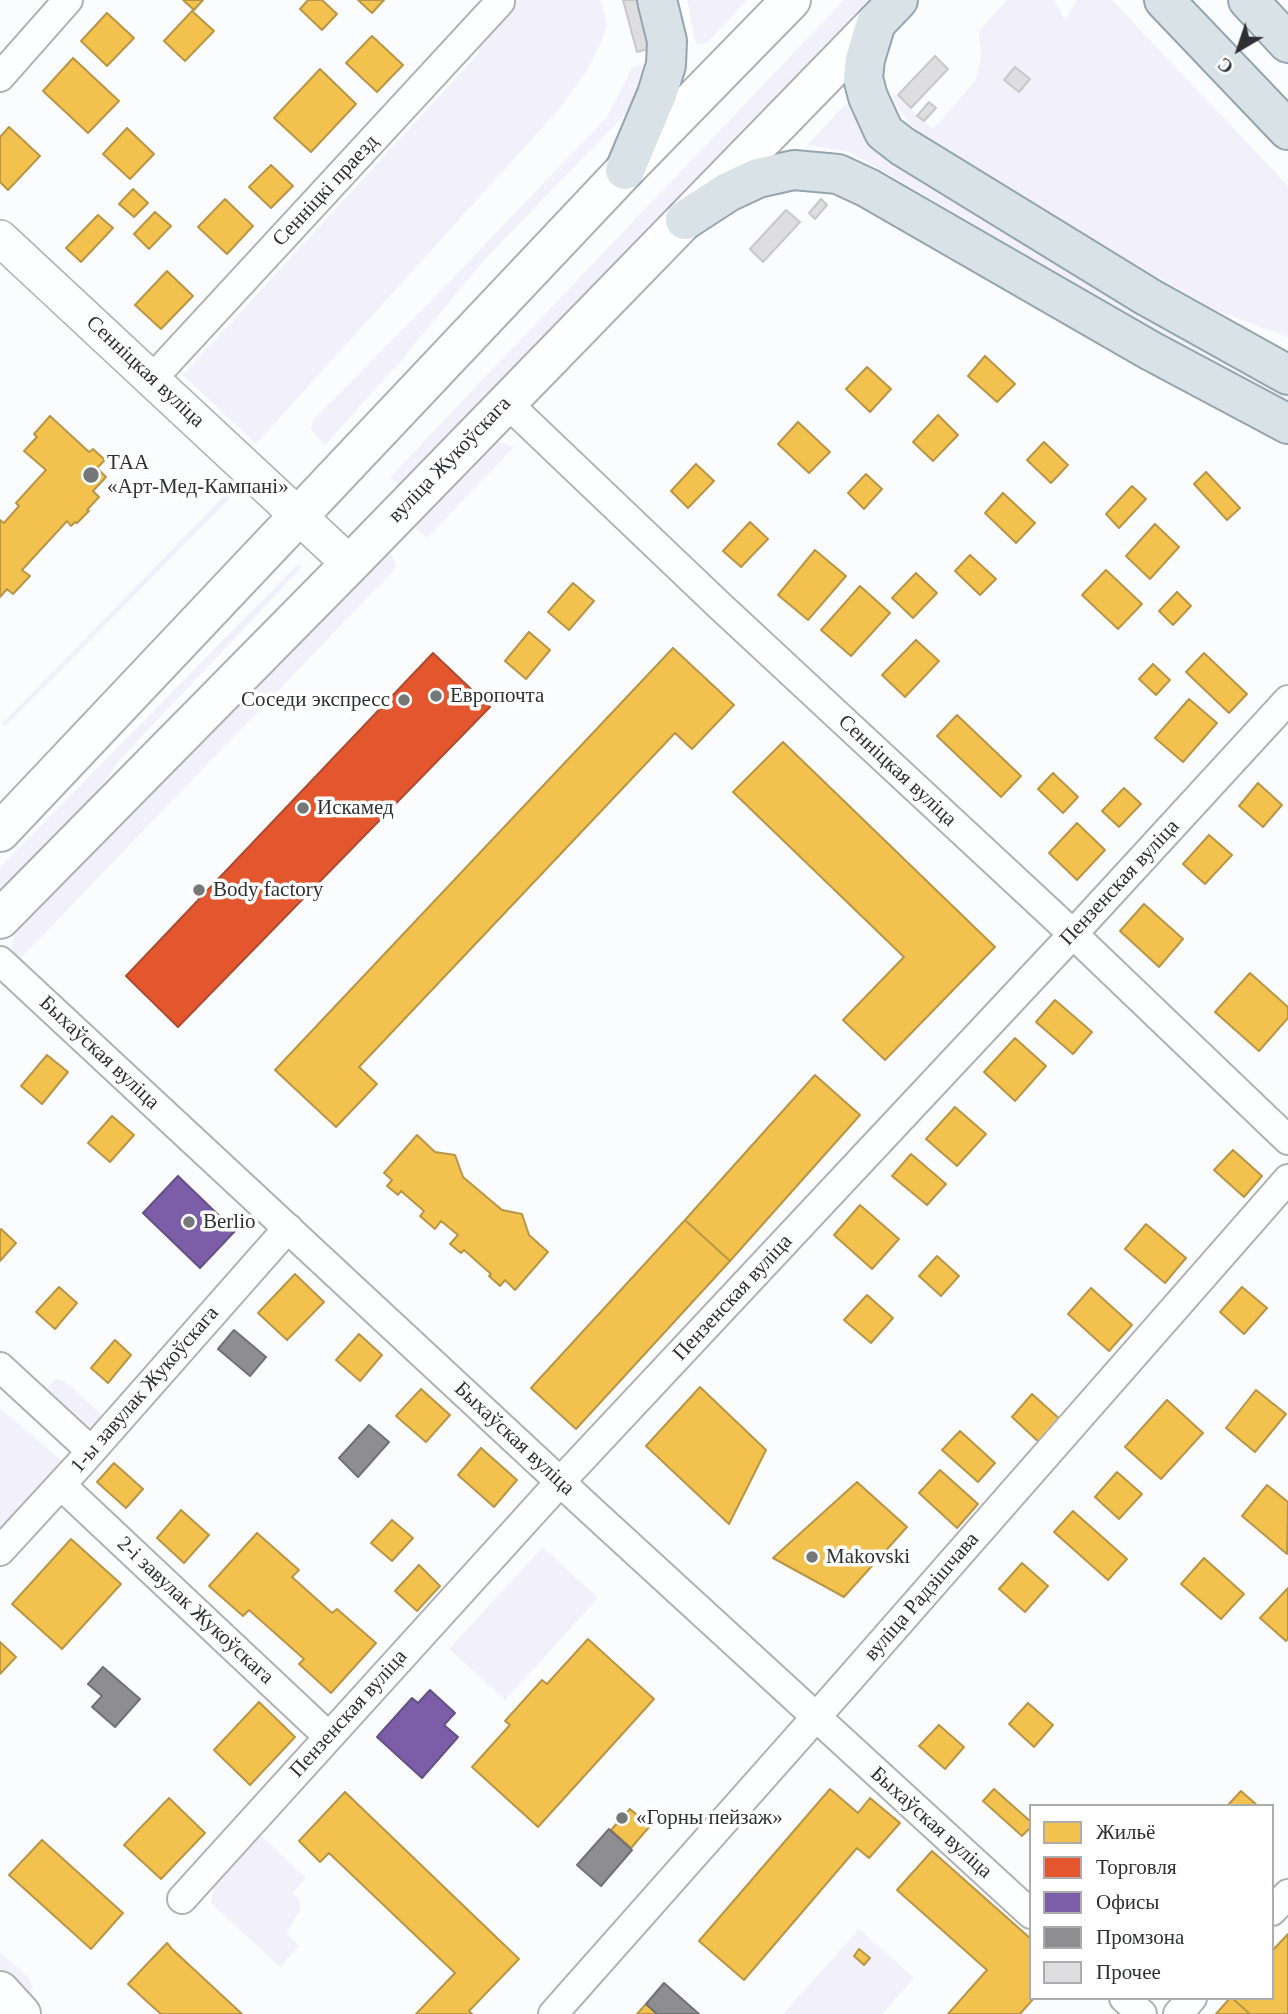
<!DOCTYPE html>
<html>
<head>
<meta charset="utf-8">
<style>
  body { margin:0 }
  #map { position:relative; width:1288px; height:2014px; overflow:hidden; background:#fbfcfd; font-family:"Times New Roman",serif }
  canvas { display:block }
  .legend { position:absolute; left:1029px; top:1804px; width:245px; height:196px; box-sizing:border-box; background:#fff; border:2px solid #acacad; margin:0; padding:9px 12px; list-style:none; font-size:21px; color:#2f3032 }
  .legend li { display:flex; align-items:center; gap:14px; height:35px }
  .legend b { width:35px; border:2px solid #acacad }
  .north { position:absolute; left:1204px; top:14px; width:70px; height:70px; -webkit-text-stroke:5px #fff; paint-order:stroke; rotate:219deg; font-size:19px; font-weight:700; line-height:28px; text-align:center; color:#2f3032 }
  .north::after { content:''; display:block; margin:auto; width:24px; height:32px; background:#2f3032; clip-path:polygon(50% 0,100% 100%,50% 72%,0 100%) }
</style>
</head>
<body>
<div id="map">
<canvas width="1288" height="2014"></canvas>
<ul class="legend">
<li><b style="height:19px;background:#f2c14e"></b>Жильё</li>
<li><b style="height:19px;background:#e4572e"></b>Торговля</li>
<li><b style="height:19px;background:#7b5ea7"></b>Офисы</li>
<li><b style="height:19px;background:#8d8d92"></b>Промзона</li>
<li><b style="height:19px;background:#dedee0"></b>Прочее</li>
</ul>
<div class="north">С</div>
</div>
<script>
const context = document.querySelector('canvas').getContext('2d');
context.lineJoin = 'round';
function paint(path, color) { context.fillStyle = color; context.fill(path, 'evenodd'); }
const shape = rows => new Path2D(rows.map(r => 'M' + r).join(''));
function trace(path, color, width, dash) { context.strokeStyle = color; context.lineWidth = width; context.lineCap = dash ? 'butt' : 'round'; context.setLineDash(dash || []); context.stroke(path); }
function drawText(font, color, halo, rows, align = 'center') {
  context.font = font + ' "Times New Roman",serif'; context.lineWidth = 7; context.setLineDash([]); context.textBaseline = 'middle'; context.strokeStyle = halo; context.fillStyle = color; for (const [text, x, y, turn = 0] of rows) {
    context.save(); context.translate(x, y); context.rotate((+turn || 0) * Math.PI / 180); context.textAlign = isNaN(turn) ? turn : align; if (halo) context.strokeText(text, 0, 0); context.fillText(text, 0, 0); context.restore();
  }
}
const green = shape([
  [507,0,600,0,607,24,602,40,587,70,559,109,256,444,183,375,478,54,482,33],
  [687,0,747,0,707,43,696,45],
  [844,0,868,0,399,484,390,477],
  [1007,0,1054,0,1065,20,1077,0,1112,0,1288,186,1288,337,1212,309,936,147,910,124,896,105,892,92,933,129,976,80,981,56,979,31],
  [657,60,649,90,485,259,399,363,325,445,311,430,313,420,426,306,607,117,632,68],
  [846,104,871,145,902,170,1288,392,1288,401,1168,337,850,152,807,145],
  [495,441,514,447,427,538,410,524],
  [227,493,231,497,5,727,2,724],
  [388,543,396,568,17,962,11,944,18,929],
  [298,564,302,567,118,762,93,797,0,891,0,867],
  [55,1379,66,1382,101,1414,100,1423,95,1429,87,1430,45,1391],
  [0,1408,63,1462,0,1539],
  [543,1547,598,1598,505,1700,449,1649],
  [261,1836,306,1878,292,1893,300,1900,300,1911,286,1933,299,1946,280,1967,211,1903,214,1888],
  [859,1929,914,1978,882,2014,783,2014],
  [0,1952,30,1979,33,1989,28,1998,0,1971]
]);
const homes = shape([
  [183,0,203,0,194,10,183,0],
  [308,0,322,0,337,14,322,30,300,9,308,0],
  [358,0,384,0,372,13,358,0],
  [192,11,214,31,185,61,164,41,192,11],
  [107,13,134,38,107,66,81,41,107,13],
  [372,36,403,65,377,92,346,63,372,36],
  [73,58,119,101,88,133,43,91,73,58],
  [320,69,356,104,311,152,274,118,320,69],
  [9,127,40,156,8,190,0,182,0,137,9,127],
  [127,128,154,154,130,179,103,154,127,128],
  [271,165,293,186,271,208,249,187,271,165],
  [133,189,148,203,134,217,119,204,133,189],
  [225,199,253,226,227,254,198,227,225,199],
  [155,212,171,226,149,249,134,234,155,212],
  [98,215,113,228,81,262,66,248,98,215],
  [167,271,193,296,161,329,135,305,167,271],
  [985,356,1015,384,997,402,968,376,985,356],
  [867,367,891,389,870,412,846,389,867,367],
  [938,415,958,435,933,461,913,442,938,415],
  [50,416,89,452,93,449,105,460,97,468,106,477,93,491,99,497,87,510,89,511,77,523,75,522,71,526,67,521,22,570,30,576,13,594,7,589,0,597,0,520,4,523,19,506,16,503,46,470,24,451,37,437,34,434,50,416],
  [798,422,830,452,809,473,778,444,798,422],
  [1044,442,1068,465,1051,483,1027,460,1044,442],
  [696,464,714,481,688,508,671,491,696,464],
  [1206,472,1240,508,1227,520,1194,484,1206,472],
  [866,474,882,489,864,509,848,493,866,474],
  [1132,486,1146,499,1119,528,1106,514,1132,486],
  [1003,493,1035,523,1016,543,985,513,1003,493],
  [750,522,768,539,741,567,723,551,750,522],
  [1155,524,1179,547,1150,579,1126,556,1155,524],
  [815,550,846,576,808,620,778,595,815,550],
  [970,555,996,579,980,595,955,571,970,555],
  [1106,570,1142,604,1118,629,1082,595,1106,570],
  [916,573,937,593,913,618,892,598,916,573],
  [573,583,594,601,569,630,548,612,573,583],
  [860,586,890,613,851,656,821,630,860,586],
  [1177,592,1191,606,1173,625,1159,611,1177,592],
  [529,632,550,650,526,679,505,661,529,632],
  [916,640,939,661,905,697,882,675,916,640],
  [673,648,734,705,692,749,675,733,359,1067,377,1084,336,1127,275,1070,673,648],
  [1204,653,1247,694,1229,713,1186,672,1204,653],
  [1153,664,1170,680,1156,695,1139,679,1153,664],
  [1189,699,1217,723,1183,762,1155,738,1189,699],
  [957,715,1021,776,1001,797,937,736,957,715],
  [783,742,995,947,885,1060,843,1020,904,957,733,792,783,742],
  [1053,773,1078,797,1063,813,1038,789,1053,773],
  [1258,783,1282,805,1263,827,1239,806,1258,783],
  [1124,788,1141,804,1119,827,1102,811,1124,788],
  [1077,823,1105,850,1077,880,1049,853,1077,823],
  [1209,835,1232,855,1205,884,1183,864,1209,835],
  [1144,904,1183,939,1159,967,1120,931,1144,904],
  [1250,973,1288,1007,1288,1018,1259,1051,1215,1012,1250,973],
  [1055,1000,1092,1032,1073,1054,1036,1022,1055,1000],
  [1015,1038,1046,1066,1015,1101,984,1072,1015,1038],
  [47,1055,68,1072,42,1104,21,1086,47,1055],
  [815,1075,860,1115,730,1261,685,1220,815,1075],
  [955,1107,986,1134,957,1166,926,1139,955,1107],
  [112,1116,134,1135,110,1162,88,1143,112,1116],
  [417,1135,435,1152,455,1155,463,1177,502,1210,522,1214,529,1235,548,1252,515,1290,505,1280,500,1286,489,1276,491,1274,464,1250,461,1253,450,1244,458,1235,441,1221,435,1229,420,1216,424,1211,401,1191,398,1195,387,1186,392,1180,384,1173,417,1135],
  [1233,1150,1262,1176,1244,1197,1214,1170,1233,1150],
  [911,1154,946,1184,927,1205,892,1176,911,1154],
  [860,1205,899,1239,872,1269,834,1235,860,1205],
  [685,1220,730,1261,576,1429,531,1388,685,1220],
  [1146,1224,1186,1258,1165,1283,1125,1249,1146,1224],
  [1,1229,16,1243,0,1261,0,1231,1,1229],
  [937,1256,959,1276,941,1296,919,1276,937,1256],
  [295,1274,324,1302,287,1340,258,1313,295,1274],
  [59,1287,77,1303,55,1329,36,1312,59,1287],
  [1242,1287,1267,1308,1244,1334,1220,1312,1242,1287],
  [1091,1288,1132,1325,1109,1351,1068,1314,1091,1288],
  [867,1295,893,1318,871,1343,844,1320,867,1295],
  [359,1334,382,1355,360,1381,336,1360,359,1334],
  [115,1340,131,1355,108,1383,91,1368,115,1340],
  [700,1387,766,1450,729,1524,646,1446,700,1387],
  [421,1389,450,1415,426,1442,396,1416,421,1389],
  [1256,1390,1286,1414,1255,1452,1226,1428,1256,1390],
  [1032,1394,1062,1421,1041,1444,1012,1417,1032,1394],
  [1167,1400,1203,1433,1161,1479,1125,1447,1167,1400],
  [960,1431,995,1463,978,1482,942,1450,960,1431],
  [481,1448,517,1480,494,1507,458,1475,481,1448],
  [114,1463,143,1489,126,1508,97,1482,114,1463],
  [940,1470,978,1504,957,1528,919,1493,940,1470],
  [1117,1472,1142,1494,1119,1519,1095,1497,1117,1472],
  [857,1482,907,1527,844,1597,773,1558,857,1482],
  [1267,1485,1288,1502,1287,1554,1242,1516,1267,1485],
  [181,1510,209,1535,184,1563,157,1538,181,1510],
  [1073,1511,1127,1559,1108,1580,1054,1532,1073,1511],
  [392,1520,413,1538,392,1561,371,1543,392,1520],
  [257,1533,299,1570,292,1577,332,1613,337,1609,376,1643,331,1693,299,1664,304,1659,249,1610,243,1616,209,1586,257,1533],
  [71,1539,121,1584,62,1649,12,1604,71,1539],
  [1204,1558,1244,1594,1221,1619,1181,1584,1204,1558],
  [1022,1563,1048,1586,1025,1612,999,1589,1022,1563],
  [419,1565,440,1586,417,1611,395,1591,419,1565],
  [1288,1588,1288,1639,1286,1641,1260,1618,1288,1588],
  [588,1639,654,1699,538,1827,472,1767,510,1725,505,1721,542,1680,547,1684,588,1639],
  [0,1642,16,1657,0,1674,0,1642],
  [259,1702,295,1737,250,1785,214,1750,259,1702],
  [1028,1703,1053,1725,1034,1747,1009,1724,1028,1703],
  [939,1725,964,1747,945,1769,919,1746,939,1725],
  [830,1789,858,1813,870,1798,900,1823,869,1858,857,1848,744,1980,699,1941,830,1789],
  [994,1789,1031,1822,1031,1827,1022,1836,983,1801,994,1789],
  [1241,1791,1258,1806,1227,1806,1241,1791],
  [345,1792,519,1959,469,2011,472,2014,416,2014,455,1973,329,1853,320,1862,299,1841,345,1792],
  [169,1798,205,1833,161,1879,124,1845,169,1798],
  [630,1809,650,1826,631,1848,611,1830,630,1809],
  [42,1840,123,1913,91,1949,9,1875,42,1840],
  [932,1851,1031,1939,1031,1998,1034,1998,1020,2014,948,2014,987,1970,897,1890,932,1851],
  [1288,1934,1288,2014,1250,2014,1232,1998,1272,1998,1272,1951,1288,1934],
  [167,1943,172,1949,242,2014,161,2014,153,2007,128,1984,167,1943],
  [859,1949,870,1958,864,1965,854,1956,859,1949],
  [1230,1998,1232,1998,1250,2014,1216,2014,1230,1998],
  [646,2004,657,2014,637,2014,646,2004]
]);
const shops = shape([
  [433,653,490,707,178,1027,126,976,433,653]
]);
const offices = shape([
  [178,1176,235,1231,200,1268,143,1213,178,1176],
  [430,1690,455,1713,444,1725,458,1737,422,1778,377,1737,412,1698,418,1703,430,1690]
]);
const industry = shape([
  [234,1330,266,1357,250,1376,218,1349,234,1330],
  [369,1425,389,1442,358,1477,339,1458,369,1425],
  [103,1667,140,1699,115,1727,92,1707,102,1696,88,1684,103,1667],
  [609,1829,632,1850,601,1886,577,1865,609,1829],
  [664,1983,699,2014,657,2014,646,2004,664,1983]
]);
const building = shape([
  [623,0,642,0,655,47,637,52,623,0],
  [935,56,948,69,911,108,898,95,935,56],
  [1015,67,1030,79,1019,92,1004,80,1015,67],
  [929,102,936,108,924,121,917,116,929,102],
  [821,199,827,205,815,219,809,213,821,199],
  [786,210,800,222,763,262,750,249,786,210]
]);
const minor = shape([
  [0,77,68,0],
  [152,379,500,2],
  [506,402,720,606,1073,934,1288,1140],
  [0,961,584,1504,1031,1914],
  [0,1367,91,1451],
  [61,1485,329,1737],
  [0,1551,79,1465,288,1228],
  [182,1899,560,1482,1073,934,1288,700],
  [1272,1911,1288,1894],
  [1124,1998,1142,2014],
  [553,2014,840,1690,1288,1179],
  [1178,2014,1192,1998]
]);
const tertiary = shape([
  [0,238,350,564]
]);
const secondary = shape([
  [0,832,625,170,791,0],
  [0,919,350,564,876,23],
  [0,1991,21,2014]
]);
const primary = shape([
  [898,0,876,23,865,59,863,78,868,97,884,132,902,146,1148,297,1288,375],
  [1164,0,1288,130],
  [1248,0,1288,43],
  [625,170,657,94,666,65,667,41,657,0],
  [685,220,728,192,758,178,794,170,838,174,868,188,1151,351,1288,424]
]);
const markers = [
  [91,475,9,"#767779"],
  [436,696,7,"#767779"],
  [404,700,7,"#767779"],
  [303,808,7,"#767779"],
  [199,890,7,"#767779"],
  [189,1222,7,"#767779"],
  [812,1557,7,"#767779"],
  [622,1818,7,"#767779"]
];
const streetNames = [
  ["Сенніцкі праезд",326,191,-47],
  ["Сенніцкая вуліца",145,372,43],
  ["вуліца Жукоўскага",450,460,-46],
  ["Сенніцкая вуліца",897,771,43],
  ["Пензенская вуліца",1120,883,-47],
  ["Быхаўская вуліца",99,1053,43],
  ["Пензенская вуліца",733,1298,-47],
  ["1-ы завулак Жукоўскага",145,1390,-49],
  ["Быхаўская вуліца",514,1439,43],
  ["вуліца Радзішчава",922,1597,-49],
  ["2-і завулак Жукоўскага",195,1611,43],
  ["Пензенская вуліца",349,1714,-48],
  ["Быхаўская вуліца",931,1823,42]
];
const poiNames = [
  ["ТАА",107,463],
  ["«Арт-Мед-Кампані»",107,487],
  ["Европочта",450,696],
  ["Соседи экспресс",390,700,"right"],
  ["Искамед",317,808],
  ["Body factory",213,890],
  ["Berlio",203,1222],
  ["Makovski",826,1557],
  ["«Горны пейзаж»",636,1818]
];
paint(green, '#f2f0fb');
paint(homes, '#f2c14e');
trace(homes, '#b89646', 2);
paint(shops, '#e4572e');
trace(shops, '#ae4b2f', 2);
paint(offices, '#7b5ea7');
trace(offices, '#645084', 2);
paint(industry, '#8d8d92');
trace(industry, '#717175', 2);
paint(building, '#dedee0');
trace(building, '#c8c8ca', 2);
trace(minor, '#b0b1b3', 32);
trace(tertiary, '#b0b1b3', 38);
trace(secondary, '#b0b1b3', 42);
trace(primary, '#94a6ac', 42);
trace(minor, '#feffff', 28);
trace(tertiary, '#feffff', 35);
trace(secondary, '#feffff', 38);
trace(primary, '#d9e2e7', 38);
for (const [x, y, r, color] of markers) { const dot = new Path2D(); dot.arc(x, y, r, 0, 2 * Math.PI); context.fillStyle = color; context.fill(dot); trace(dot, '#fff', 2.5); }
drawText('21px', '#2f3032', '#fff', streetNames);
drawText('21px', '#2f3032', '#fff', poiNames, 'left');
</script>
</body>
</html>
